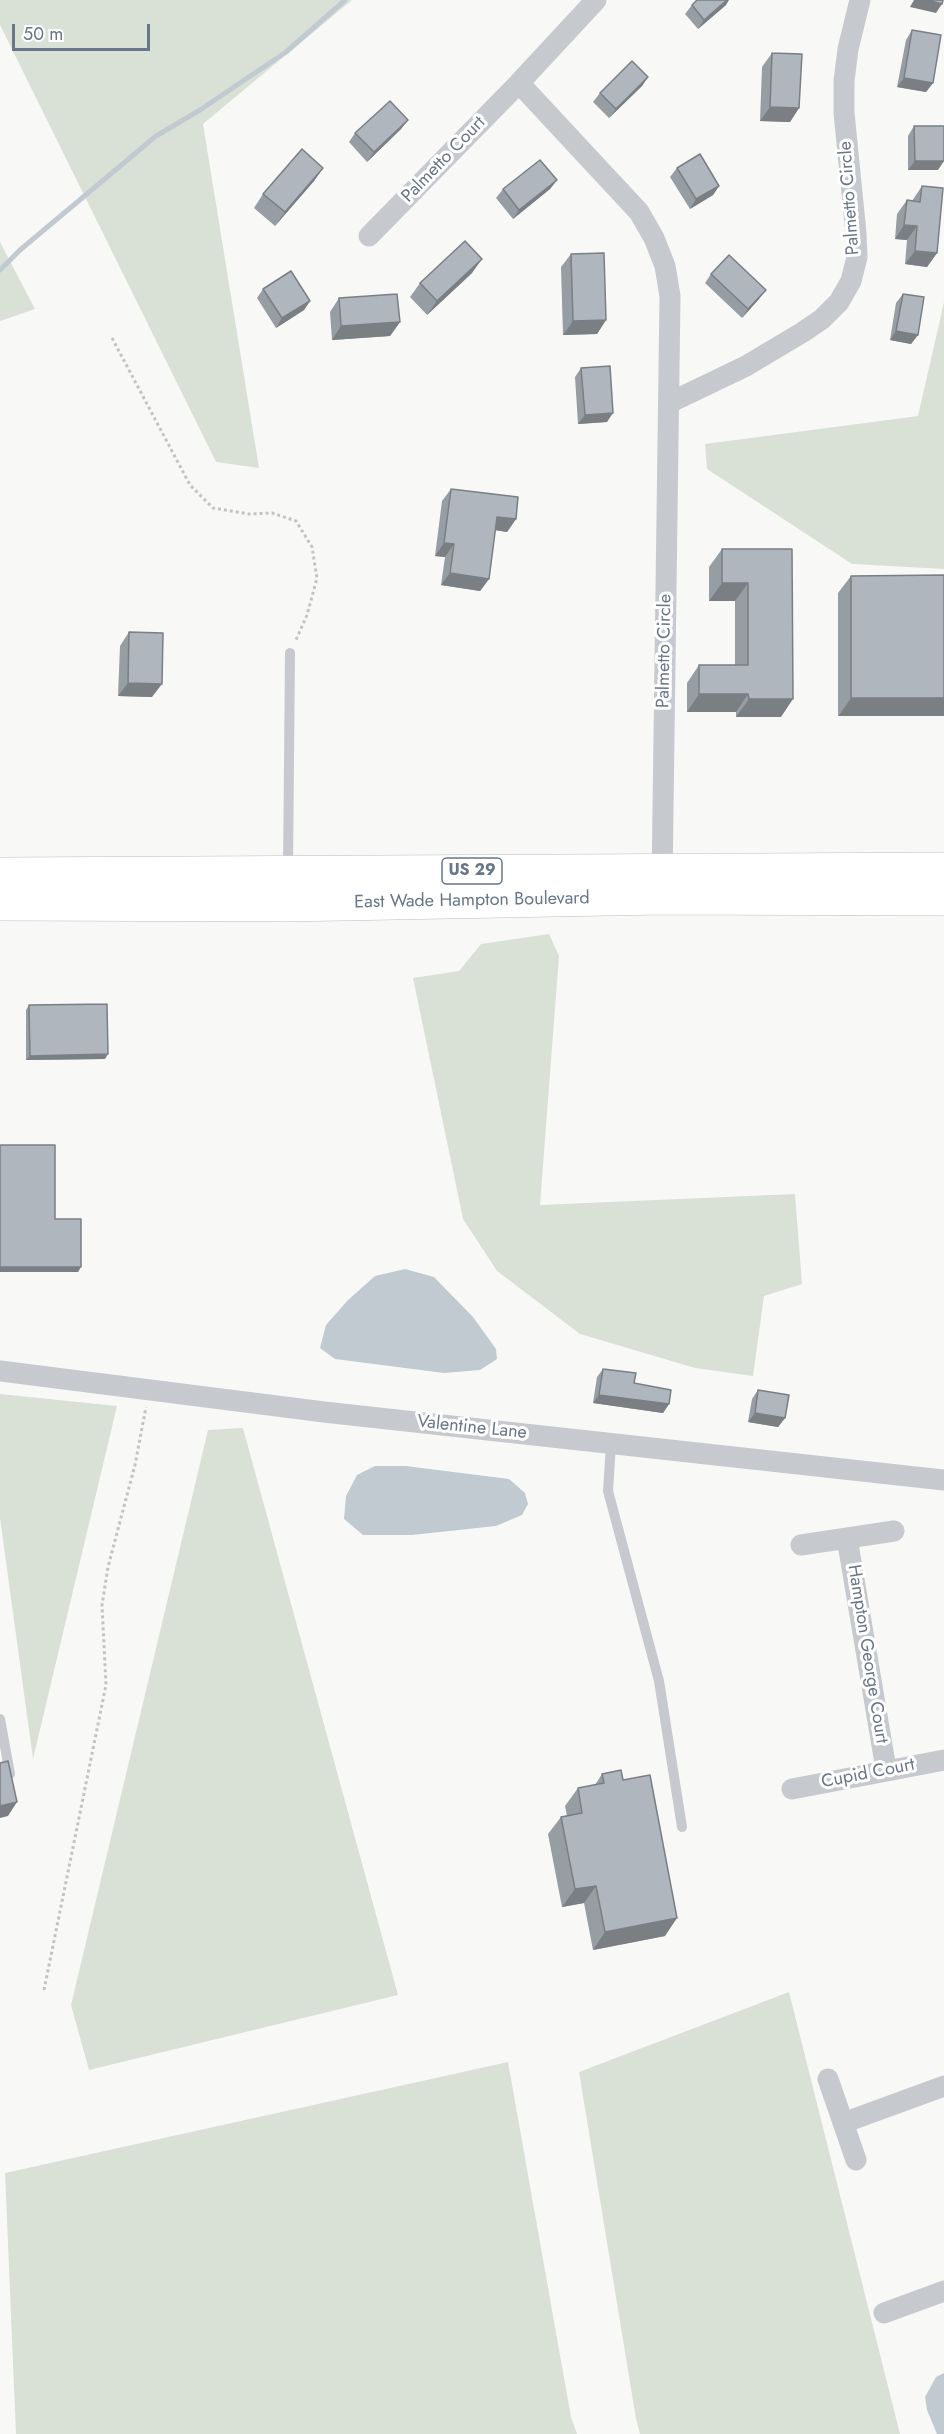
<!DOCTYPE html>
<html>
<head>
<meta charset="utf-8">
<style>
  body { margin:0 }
  #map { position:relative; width:944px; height:2434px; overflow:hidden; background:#f8f9f6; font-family:Jost,sans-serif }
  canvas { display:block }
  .scale { position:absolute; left:12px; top:24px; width:138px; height:27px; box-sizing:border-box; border:3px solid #677688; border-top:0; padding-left:8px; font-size:18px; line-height:21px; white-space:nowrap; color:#677688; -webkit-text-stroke:4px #fff; paint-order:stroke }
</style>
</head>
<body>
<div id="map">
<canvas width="944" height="2434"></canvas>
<div class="scale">50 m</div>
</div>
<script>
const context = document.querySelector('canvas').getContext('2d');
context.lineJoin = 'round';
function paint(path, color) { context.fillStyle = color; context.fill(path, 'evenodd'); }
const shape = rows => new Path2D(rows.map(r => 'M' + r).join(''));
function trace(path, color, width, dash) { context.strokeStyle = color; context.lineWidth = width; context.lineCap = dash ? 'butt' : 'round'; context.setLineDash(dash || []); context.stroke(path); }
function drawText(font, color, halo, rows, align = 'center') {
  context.font = font + ' Jost,sans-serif'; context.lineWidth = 6; context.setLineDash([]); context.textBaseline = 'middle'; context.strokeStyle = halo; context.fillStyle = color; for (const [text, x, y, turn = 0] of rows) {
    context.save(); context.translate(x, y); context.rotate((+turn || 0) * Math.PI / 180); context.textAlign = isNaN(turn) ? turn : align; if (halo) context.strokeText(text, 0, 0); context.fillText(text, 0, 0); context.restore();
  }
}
const green = shape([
  [0,0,352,0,203,124,259,468,216,462,0,25],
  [0,242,35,309,0,321],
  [944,302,944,569,852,564,707,469,705,444,918,416],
  [549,934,559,956,540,1205,795,1194,802,1284,764,1296,753,1376,695,1368,580,1334,497,1271,463,1219,413,978,459,971,481,944],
  [0,1394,117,1406,33,1759,0,1518],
  [243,1428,398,1995,89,2070,71,2005,208,1430],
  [789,1992,900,2434,640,2434,636,2419,579,2072],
  [508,2062,571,2417,577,2434,16,2434,5,2173]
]);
const water = shape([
  [405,1269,434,1277,473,1317,496,1349,497,1359,480,1370,444,1373,335,1359,320,1348,326,1325,348,1300,375,1276],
  [375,1466,406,1466,509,1479,525,1493,528,1504,522,1515,496,1526,412,1535,363,1535,344,1519,346,1496,357,1475],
  [944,2373,944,2434,937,2434,927,2410,925,2397,936,2377]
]);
const stream = shape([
  [0,270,20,250,156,136,200,110,286,52,345,0]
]);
const path = shape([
  [112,338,190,485,213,508,249,514,272,513,296,521,312,547,317,578,307,615,296,640],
  [44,1990,106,1685,102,1605,108,1567,135,1465,146,1407]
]);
const lane = shape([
  [288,869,290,653],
  [611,1444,608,1491,659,1681,682,1827],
  [0,1719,10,1774]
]);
const street = shape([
  [596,0,519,83,639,212,654,238,665,266,670,296,662,882],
  [369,236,519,83],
  [669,403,746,366,803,332,822,319,839,302,851,281,857,257,856,233,844,113,844,81,848,49,860,0],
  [0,1371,324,1412,944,1480],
  [847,1538,886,1769],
  [801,1545,894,1531],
  [792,1789,944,1760],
  [828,2079,856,2160],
  [843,2123,944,2086],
  [884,2313,944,2291]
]);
const primary = shape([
  [0,874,944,869],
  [0,904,288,905,662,898,944,899]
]);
const wall = shape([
  [692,5,726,5,698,29,685,14],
  [912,30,933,83,926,92,897,87,906,40],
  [772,53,799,108,790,122,760,121,762,67],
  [648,77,642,86,609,118,593,102,600,93],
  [408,120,401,129,367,162,349,142,355,133],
  [914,126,938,170,908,170,908,136],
  [323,168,314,181,275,226,254,208,263,194],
  [677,168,719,186,713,195,690,209,670,177],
  [557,180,550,189,513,219,496,198,503,189],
  [922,186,937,253,927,267,905,264,907,240,895,239,897,214,907,200,912,201],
  [571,254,606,320,597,334,563,335,561,267],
  [472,273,427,315,410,297,420,283],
  [711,274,759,299,742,318,705,283],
  [263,289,310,301,304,310,276,328,257,298],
  [903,294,918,335,911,344,890,340,896,303],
  [339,298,400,322,390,336,332,340,330,312],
  [581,368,607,422,578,424,575,377],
  [451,489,516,519,507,532,495,530,489,579,480,591,441,585,445,557,435,556,442,501],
  [722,549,792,549,781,717,736,717,736,712,687,712,687,683,699,665,735,665,735,601,709,601,709,567],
  [944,575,838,716,838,593,851,576],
  [129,632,152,697,118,696,120,646],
  [29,1005,105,1059,26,1060,26,1010],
  [603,1369,669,1404,663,1413,593,1403,597,1377],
  [758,1390,785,1418,778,1427,748,1422,752,1399],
  [602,1774,623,1780,665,1936,593,1950,584,1903,562,1907,548,1834,561,1817,567,1816,565,1806,578,1788,595,1785]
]);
const shadedWall = shape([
  [727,0,729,0,726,5,698,29,704,20],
  [914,0,927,0,942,4,936,13,910,7],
  [648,77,642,86,609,118,616,109],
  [904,78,933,83,926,92,897,87],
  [770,107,799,108,790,122,760,121],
  [408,120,401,129,367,162,374,152],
  [915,161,944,161,938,170,908,170],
  [323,168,314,181,275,226,285,212],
  [557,180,550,189,513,219,519,210],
  [719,186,713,195,690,209,696,199],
  [904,225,917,226,907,240,895,239],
  [915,251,937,253,927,267,905,264],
  [482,259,472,273,427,315,437,301],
  [766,290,759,299,742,318,748,309],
  [310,301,304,310,276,328,282,318],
  [606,320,597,334,563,335,573,321],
  [400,322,390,336,332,340,341,326],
  [896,331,918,335,911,344,890,340],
  [613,413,607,422,578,424,585,415],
  [497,517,516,519,507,532,488,529],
  [444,543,454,544,445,557,435,556],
  [450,573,489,579,480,591,441,585],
  [722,583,748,583,735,601,709,601],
  [128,683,162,684,152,697,118,696],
  [699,694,748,694,736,712,687,712],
  [851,698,944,698,944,716,838,716],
  [749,699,793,699,781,717,736,717],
  [108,1054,105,1059,26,1060,30,1056],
  [0,1267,81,1267,78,1272,0,1272],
  [599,1395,669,1404,663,1413,593,1403],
  [755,1413,785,1418,778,1427,748,1422],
  [17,1802,8,1816,0,1818,0,1806],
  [596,1886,584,1903,562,1907,575,1889],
  [677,1918,665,1936,593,1950,605,1932]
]);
const building = shape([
  [697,0,727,0,704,20,692,5,697,0],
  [927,0,943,0,942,4,927,0],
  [912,30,941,35,933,83,904,78,912,30],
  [772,53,802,54,799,108,770,107,772,53],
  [632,61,648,77,616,109,600,93,632,61],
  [390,101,408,120,374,152,355,133,390,101],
  [914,126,944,126,944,161,915,161,914,126],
  [302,149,323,168,285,212,263,194,302,149],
  [700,154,719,186,696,199,677,168,700,154],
  [540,160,557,180,519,210,503,189,540,160],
  [922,186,943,188,937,253,915,251,917,226,904,225,907,200,920,202,922,186],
  [465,241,482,259,437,301,420,283,465,241],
  [604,253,606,320,573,321,571,254,604,253],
  [729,255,766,290,748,309,711,274,729,255],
  [291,271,310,301,282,318,263,289,291,271],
  [397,294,400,322,341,326,339,298,397,294],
  [903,294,924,297,918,335,896,331,903,294],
  [610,366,613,413,585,415,581,368,610,366],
  [451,489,518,497,516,519,497,517,489,579,450,573,454,544,444,543,451,489],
  [722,549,792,549,793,699,749,699,748,694,699,694,699,665,748,665,748,583,722,583,722,549],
  [944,575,944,698,851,698,851,576,944,575],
  [129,632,163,633,162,684,128,683,129,632],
  [107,1004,108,1054,30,1056,29,1005,107,1004],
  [0,1145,55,1145,55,1219,81,1219,81,1267,0,1267,0,1145],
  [603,1369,636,1373,634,1383,671,1390,669,1404,599,1395,603,1369],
  [758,1390,789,1395,785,1418,755,1413,758,1390],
  [8,1761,17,1802,0,1806,0,1763,8,1761],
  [621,1770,623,1780,650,1775,677,1918,605,1932,596,1886,575,1889,561,1817,582,1813,578,1788,604,1783,602,1774,621,1770]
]);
const shields = [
  [472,871,60]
];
const shieldNames = [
  ["US 29",472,871]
];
const streetNames = [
  ["Palmetto Court",444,160,-46],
  ["Palmetto Circle",850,198,-94],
  ["Palmetto Circle",665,651,-89],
  ["East Wade Hampton Boulevard",472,901,-1],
  ["Valentine Lane",472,1428,6],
  ["Hampton George Court",867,1654,81],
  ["Cupid Court",868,1774,-11]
];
paint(green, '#d9e1d7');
paint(water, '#c1cad0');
trace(stream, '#c1cad0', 5);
trace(primary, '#b9bdc1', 34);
trace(path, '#c2c3c6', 3, [3, 3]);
trace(lane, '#c6c9cd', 10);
trace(street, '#c6c9cd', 21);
trace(primary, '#fff', 33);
paint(wall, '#969da3');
paint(shadedWall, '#7a7f84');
paint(building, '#afb6bd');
trace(building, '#7a7f84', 1.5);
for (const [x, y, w] of shields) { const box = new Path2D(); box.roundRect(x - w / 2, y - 13, w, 26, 4.5); context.fillStyle = '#fff'; context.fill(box); trace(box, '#677688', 1.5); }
drawText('bold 16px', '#677688', null, shieldNames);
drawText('18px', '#677688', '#fff', streetNames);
</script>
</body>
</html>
